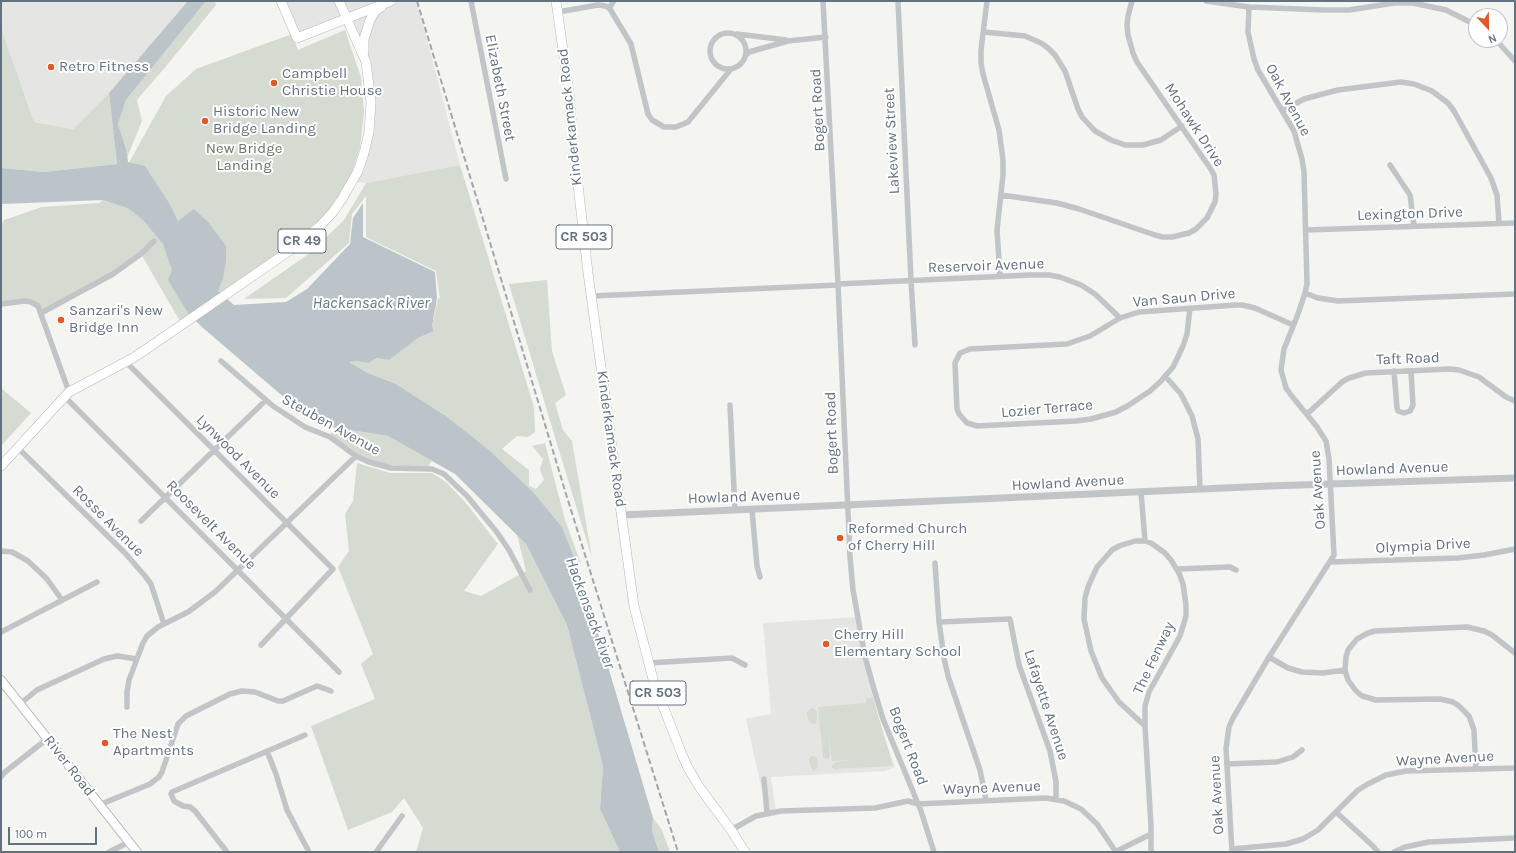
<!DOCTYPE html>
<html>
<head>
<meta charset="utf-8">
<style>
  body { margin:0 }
  #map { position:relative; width:1516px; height:853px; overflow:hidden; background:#f4f4f0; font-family:Karla,sans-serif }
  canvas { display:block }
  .frame { position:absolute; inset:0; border:2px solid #637281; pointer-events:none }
  .north { position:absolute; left:1468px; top:8px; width:40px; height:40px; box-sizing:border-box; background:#fff; border:1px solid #c1c7cd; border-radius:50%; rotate:158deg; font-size:11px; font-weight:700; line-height:16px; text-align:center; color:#637281 }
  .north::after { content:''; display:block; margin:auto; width:14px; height:18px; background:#e15924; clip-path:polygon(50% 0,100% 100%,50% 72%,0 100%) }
  .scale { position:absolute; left:8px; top:827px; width:89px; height:18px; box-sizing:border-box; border:2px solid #637281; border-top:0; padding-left:5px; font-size:12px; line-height:14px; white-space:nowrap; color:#637281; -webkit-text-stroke:3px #fff; paint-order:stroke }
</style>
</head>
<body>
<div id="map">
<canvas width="1516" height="853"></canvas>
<div class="frame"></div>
<div class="north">N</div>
<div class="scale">100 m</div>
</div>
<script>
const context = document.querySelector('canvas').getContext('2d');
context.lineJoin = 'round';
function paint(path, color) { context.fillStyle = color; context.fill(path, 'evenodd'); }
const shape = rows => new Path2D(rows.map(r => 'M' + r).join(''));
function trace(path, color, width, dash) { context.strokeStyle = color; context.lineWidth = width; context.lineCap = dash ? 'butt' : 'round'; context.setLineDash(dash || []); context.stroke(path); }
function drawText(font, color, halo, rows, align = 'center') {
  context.font = font + ' Karla,sans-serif'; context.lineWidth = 4; context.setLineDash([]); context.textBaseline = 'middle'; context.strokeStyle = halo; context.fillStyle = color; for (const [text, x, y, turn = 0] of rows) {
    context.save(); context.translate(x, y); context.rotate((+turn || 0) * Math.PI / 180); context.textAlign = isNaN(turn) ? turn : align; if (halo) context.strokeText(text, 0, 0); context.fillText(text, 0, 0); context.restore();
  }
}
const built = shape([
  [1,1,188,1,109,93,73,129,34,122,1,28],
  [281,1,417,1,460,165,366,183,352,182,364,153,370,87,347,18,297,38],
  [857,617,880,724,895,767,885,771,771,777,776,812,767,813,746,719,771,714,763,623]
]);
const green = shape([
  [206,1,215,1,216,5,167,65,137,100,142,121,127,158,126,149,118,124,126,100],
  [1,28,34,122,73,129,109,93,117,164,44,172,1,168],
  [345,30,361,77,364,112,360,147,350,179,330,210,304,237,181,323,141,254,127,265,41,313,31,302,1,304,1,225,4,220,42,207,100,203,126,168,166,96,196,69,292,34,298,50],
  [460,165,534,407,535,432,528,437,517,436,502,449,529,470,529,486,536,489,544,480,540,469,543,459,532,446,545,443,565,520,581,564,577,564,562,527,534,493,488,449,446,416,396,384,368,373,349,362,355,361,369,363,377,358,389,360,418,338,434,331,432,326,438,298,440,299,436,271,366,237,366,196,352,214,349,243,286,298,244,299,310,253,344,220,366,183],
  [547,280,552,351,566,395,555,403,563,430,572,441,592,558,557,444,509,284],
  [1,388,31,413,1,446],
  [338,428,388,436,432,461,427,468,381,464,362,457,330,434],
  [357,463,390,473,432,473,446,482,465,502,498,544,464,591,481,596,526,571,517,535,526,544,567,625,603,766,600,809,620,852,416,852,423,828,404,798,392,812,348,830,311,726,375,699,361,664,373,654,338,567,349,551,345,514,353,501],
  [866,698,873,698,893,766,834,769,831,766,836,762,851,760,832,761,829,737,830,757,827,759,823,758,818,707,866,703],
  [813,708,817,711,817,720,815,724,810,723,807,716,807,712,810,709],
  [811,756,814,756,817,758,818,766,816,770,813,771,810,765,809,759],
  [653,818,662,830,670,852,659,852,652,831]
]);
const water = shape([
  [188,1,206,1,126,100,118,124,126,149,128,162,145,166,169,203,178,221,194,209,208,222,226,246,226,261,223,278,218,291,234,305,286,302,307,289,350,244,353,218,363,203,363,237,435,272,437,298,432,326,434,331,418,338,389,360,377,358,369,363,356,361,349,362,368,373,396,384,446,416,488,449,534,493,562,527,579,569,653,818,652,831,659,852,620,852,600,809,603,766,567,625,526,544,455,474,388,436,325,426,305,418,286,399,203,328,188,313,168,280,172,270,163,244,144,221,128,208,103,200,1,204,1,168,44,172,117,164,109,93]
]);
const minor = shape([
  [471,1,506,179],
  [823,1,838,284,850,557,853,590,865,657,874,689,883,719,921,811,934,852],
  [898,1,911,280,915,345],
  [987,1,981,50,981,63,983,74,999,130,1003,160,1003,175,997,230,1000,276],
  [1206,1,1249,7,1324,10,1349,10,1394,3,1413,3,1446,10,1476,25],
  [609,8,614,1],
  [558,12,598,5,606,6,610,9,631,44,648,114,652,120,664,127,676,127,688,122,731,69],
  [984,32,1025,36,1041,43,1048,48,1055,55,1065,71,1078,109,1082,117,1095,131,1111,140,1125,145,1143,145,1161,140,1182,126],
  '710 51a18 18 0 1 1 36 0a18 18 0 1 1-36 0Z',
  [737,34,786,40],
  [1496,40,1515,61],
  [746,55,749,52,788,41,826,37],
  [1282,111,1304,99,1338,90,1401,82,1414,84,1432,91,1448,103,1454,111,1491,178,1497,195,1499,223],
  [1390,165,1410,195,1414,226],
  [1001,195,1057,203,1079,209,1155,235,1163,237,1172,237,1189,233,1196,229,1207,218,1215,202,1216,194,1214,175,1210,168,1137,62,1133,53,1128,35,1127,25,1128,16,1132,1],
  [1306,230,1515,223],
  [838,284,1030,275,1049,275,1060,277,1081,285,1095,294,1120,318],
  [1305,293,1318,298,1338,301,1515,294],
  [592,296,838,285],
  [1,304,25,301,31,302,38,306,69,392],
  [1190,308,1187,334,1183,346,1173,367,1161,381,1150,391,1129,405,1116,412,1091,419,1076,421,977,426,967,423,959,414,957,409,955,363,960,353,970,349,1067,344,1090,336,1120,318,1139,312,1236,305,1242,305,1255,308,1293,325],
  [41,313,113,274,141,254,154,241],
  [221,361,273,406,305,427,330,437,356,456,369,462,391,468,432,469,444,474,467,496,496,531,509,550,530,590],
  [126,362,333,569,261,645],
  [1394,371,1397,408,1398,411,1404,413,1410,411,1413,405,1411,371],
  [1165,376,1181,394,1192,416,1198,439,1200,489],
  [64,396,339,672],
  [730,405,735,510],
  [1307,414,1342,382,1349,378,1366,373,1449,369,1459,370,1479,377,1506,397,1515,401],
  [17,447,125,553,145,576,151,584,164,624],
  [1141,492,1145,541],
  [752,510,757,566,760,577],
  [141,521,266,400],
  [1,551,12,552,28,561,47,579,62,600],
  [1331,562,1458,558,1484,555,1515,549],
  [935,563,939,622,944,658,948,676,980,770,986,800],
  [1177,569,1230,567,1236,570],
  [939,622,1010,619,1019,665,1050,751,1056,782,1056,799],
  [1,632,97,582],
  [1269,657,1288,668,1302,672,1323,673,1345,670],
  [648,663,732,658,745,665],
  [20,704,37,690,104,659,117,656,137,659],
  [127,707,127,692,129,680,143,643,147,636,158,627,188,612,215,592,356,456],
  [1145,726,1119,702,1102,678,1091,651,1084,619,1085,598,1088,587,1097,567,1112,550,1119,546,1135,541,1145,541,1151,543,1165,553,1171,560,1179,573,1183,584,1186,605,1186,616,1180,636,1149,692,1145,706,1145,726,1151,826,1151,852],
  [267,751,276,774,287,810,309,852],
  [1227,764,1277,762,1293,757,1302,750],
  [1476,769,1474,730,1469,716,1459,706,1453,702,1440,699,1376,700,1362,696,1356,691,1348,680,1345,670,1346,657,1348,650,1357,639,1368,633,1375,631,1467,627,1484,631,1492,635,1515,653],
  [1,777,5,772,47,739],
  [764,779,767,813],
  [99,805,150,784,159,777,162,772,178,724,186,716,230,694,242,691,255,692,278,701,283,701,317,686,331,691],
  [1336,812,1373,846,1378,852],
  [731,830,756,816,781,811,875,808,908,801,918,804,1046,798,1064,801,1081,809,1097,824,1116,852],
  [1232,849,1286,844,1303,839,1318,830,1358,790,1368,784,1386,775,1406,771,1515,768],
  [109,852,129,842],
  [227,852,195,811,190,807,183,806,174,801,171,794,172,792,305,735],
  [376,852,402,816],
  [1115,852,1151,834],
  [1232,852,1226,748,1229,727,1233,718,1269,657,1334,555,1329,459,1326,441,1317,427,1291,395,1286,388,1281,370,1284,349,1298,314,1305,293,1307,284,1304,172,1302,159,1294,131,1258,70,1254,59,1248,32,1249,7],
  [1394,852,1405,847,1429,842,1515,838]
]);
const tertiary = shape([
  [622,515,1269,486,1515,478]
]);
const secondary = shape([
  [1,680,137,852]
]);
const primary = shape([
  [281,1,297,38,391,1],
  [556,1,569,92,573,141,588,273,634,606,654,683,681,752,688,768,700,788,731,830,745,852],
  [364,52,364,39,370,20,375,11,381,7],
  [1,466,69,392,133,358,148,348,292,249,320,226,333,212,342,199,358,171,364,153,369,132,371,102,366,62,339,1]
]);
const rail = shape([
  [417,1,566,494,678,852]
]);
const markers = [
  [51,67,4,"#e15924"],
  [274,83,4,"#e15924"],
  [205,121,4,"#e15924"],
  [61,320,4,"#e15924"],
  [840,538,4,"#e15924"],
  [826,644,4,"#e15924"],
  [105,743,4,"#e15924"]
];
const shields = [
  [584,237,56],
  [302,241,48],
  [658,693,56]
];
const shieldNames = [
  ["CR 503",584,237],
  ["CR 49",302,241],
  ["CR 503",658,693]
];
const poiNames = [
  ["Retro Fitness",59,67],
  ["Campbell",282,74],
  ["Christie House",282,91],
  ["Historic New",213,112],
  ["Bridge Landing",213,129],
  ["Sanzari's New",69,311],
  ["Bridge Inn",69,328],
  ["Reformed Church",848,529],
  ["of Cherry Hill",848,546],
  ["Cherry Hill",834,635],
  ["Elementary School",834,652],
  ["The Nest",113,734],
  ["Apartments",113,751]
];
const streetNames = [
  ["Elizabeth Street",500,88,79],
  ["Oak Avenue",1288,100,62],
  ["Bogert Road",818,110,-93],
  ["Kinderkamack Road",570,117,-96],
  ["Mohawk Drive",1194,125,57],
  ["Lakeview Street",892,141,-93],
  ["Lexington Drive",1410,214,-2],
  ["Reservoir Avenue",986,266,-2],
  ["Van Saun Drive",1184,298,-5],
  ["Taft Road",1408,359,-2],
  ["Lozier Terrace",1047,409,-5],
  ["Steuben Avenue",331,425,29],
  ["Bogert Road",832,433,-92],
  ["Kinderkamack Road",611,439,82],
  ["Lynwood Avenue",238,457,45],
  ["Howland Avenue",1392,469,-2],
  ["Howland Avenue",1068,483,-3],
  ["Oak Avenue",1318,490,-94],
  ["Howland Avenue",744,497,-2],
  ["Rosse Avenue",108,521,45],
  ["Roosevelt Avenue",211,525,45],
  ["Olympia Drive",1423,546,-3],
  ["The Fenway",1154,658,-65],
  ["Lafayette Avenue",1046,705,72],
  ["Bogert Road",908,746,69],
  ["Wayne Avenue",1445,759,-3],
  ["River Road",69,766,52],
  ["Wayne Avenue",992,788,-2],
  ["Oak Avenue",1217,795,-93]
];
const parkNames = [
  ["New Bridge",244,149],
  ["Landing",244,166]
];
const waterNames = [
  ["Hackensack River",371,303],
  ["Hackensack River",590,613,70]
];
paint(built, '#e5e6e4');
paint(green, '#d5dbd1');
paint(water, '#bac4c9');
trace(secondary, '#b4b8bc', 10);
trace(primary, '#b4b8bc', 10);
trace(minor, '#c1c5c8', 5.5);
trace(tertiary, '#c1c5c8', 7);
trace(secondary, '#fff', 8);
trace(primary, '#fff', 9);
trace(rail, '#a2a7ad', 2, [6, 3]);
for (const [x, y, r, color] of markers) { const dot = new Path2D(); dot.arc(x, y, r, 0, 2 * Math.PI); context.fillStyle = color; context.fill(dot); trace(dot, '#fff', 1.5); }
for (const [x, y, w] of shields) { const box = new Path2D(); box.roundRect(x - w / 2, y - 12, w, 24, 3); context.fillStyle = '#fff'; context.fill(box); trace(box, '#637281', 1); }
drawText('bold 14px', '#637281', null, shieldNames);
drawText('15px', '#637281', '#fff', poiNames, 'left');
drawText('15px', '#637281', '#fff', streetNames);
drawText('15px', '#657862', '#fff', parkNames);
drawText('italic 16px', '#637a85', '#fff', waterNames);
</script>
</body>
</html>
